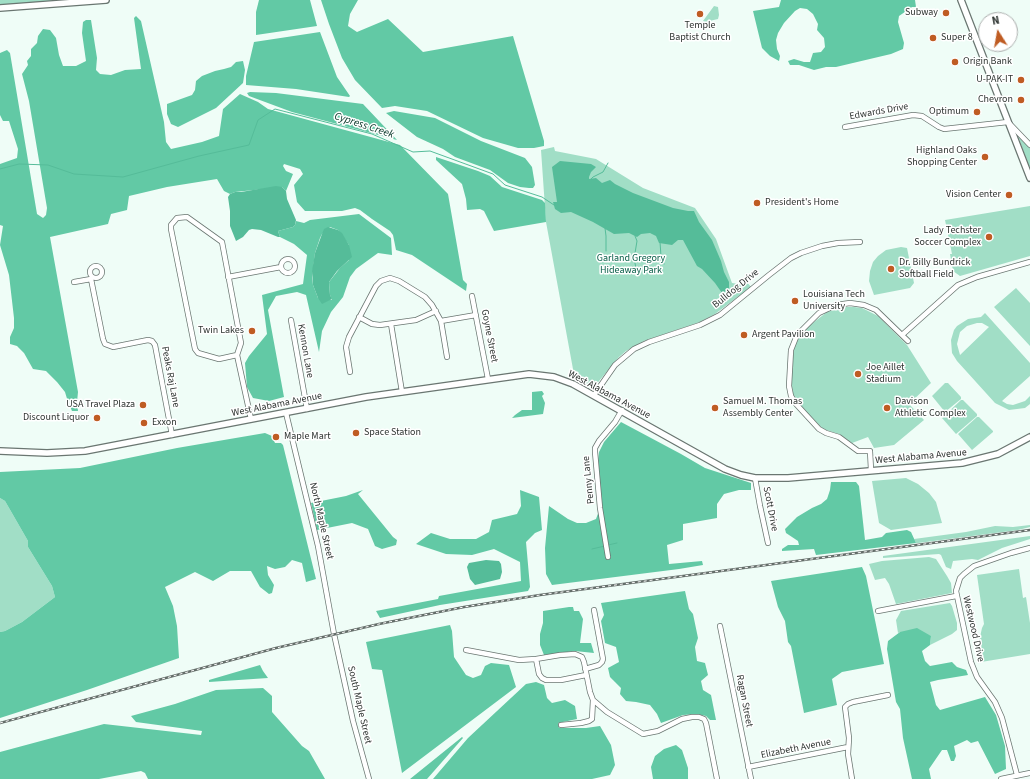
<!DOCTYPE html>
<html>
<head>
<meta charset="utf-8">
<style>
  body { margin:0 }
  #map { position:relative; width:1030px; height:779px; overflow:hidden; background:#effdf7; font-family:"Source Sans 3",sans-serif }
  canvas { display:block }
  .north { position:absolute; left:978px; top:12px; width:40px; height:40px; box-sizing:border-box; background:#fff; border:1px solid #abaead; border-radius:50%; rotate:349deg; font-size:11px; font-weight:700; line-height:16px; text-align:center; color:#2e3431 }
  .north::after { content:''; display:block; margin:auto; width:14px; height:18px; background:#bf5c23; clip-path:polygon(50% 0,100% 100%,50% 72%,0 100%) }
</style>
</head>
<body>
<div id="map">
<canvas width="1030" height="779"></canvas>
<div class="north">N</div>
</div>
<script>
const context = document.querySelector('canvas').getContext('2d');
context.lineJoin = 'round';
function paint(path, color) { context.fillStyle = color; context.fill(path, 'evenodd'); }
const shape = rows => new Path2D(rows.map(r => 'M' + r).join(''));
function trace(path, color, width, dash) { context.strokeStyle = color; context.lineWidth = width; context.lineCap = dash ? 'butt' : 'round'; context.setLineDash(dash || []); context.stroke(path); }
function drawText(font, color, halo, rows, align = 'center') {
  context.font = font + ' "Source Sans 3",sans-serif'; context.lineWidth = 3; context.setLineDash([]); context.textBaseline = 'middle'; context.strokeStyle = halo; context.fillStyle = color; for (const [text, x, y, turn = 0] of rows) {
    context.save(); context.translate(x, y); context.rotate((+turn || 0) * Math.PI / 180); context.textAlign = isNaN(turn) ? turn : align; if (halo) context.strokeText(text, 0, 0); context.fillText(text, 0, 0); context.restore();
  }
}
const green = shape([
  [0,0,83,0,0,7],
  [714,6,718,7,719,15,718,19,705,22,703,21],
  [1018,136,1030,147,1030,166,1029,166],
  [554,147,555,151,596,159,643,188,695,208,716,239,732,283,739,284,746,281,751,287,715,314,700,322,644,341,626,351,619,357,594,387,588,387,575,380,546,222,541,150],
  [1030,206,1030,256,960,276,953,271,950,254,952,254,945,220],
  [901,247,907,248,914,283,910,288,874,295,869,281,870,271,873,262,878,256,886,250],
  [1016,288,1030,303,1030,346,994,307],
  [842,307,854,307,862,308,878,316,907,345,931,383,909,404,924,420,894,445,874,448,868,437,852,443,839,434,823,429,795,400,793,394,791,378,793,356,794,348,797,341,805,329,818,319,827,312],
  [985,313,1030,363,1030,376,1002,401,1007,404,1013,405,1025,401,1030,396,1030,404,1025,408,1009,410,995,403,957,361,952,353,951,340,954,330,957,326,968,319,981,317],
  [977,323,982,323,989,327,960,355,957,344,960,332,967,326],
  [945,383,948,383,961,397,961,399,945,412,932,396],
  [961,400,963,400,977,414,977,416,956,434,942,418],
  [977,417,979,417,993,431,993,432,972,450,958,434],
  [906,478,918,484,929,493,936,502,942,523,891,530,879,523,872,481],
  [0,498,5,501,28,541,28,547,52,586,55,597,22,622,5,631,0,632],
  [1030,525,1030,527,1018,530,918,543,916,543,914,539,966,532,995,526,1013,527],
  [1030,536,1030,539,1002,548,978,560,972,559,953,561,951,569,946,567,941,555,939,554,883,558,883,556],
  [929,557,936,559,947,576,951,583,952,593,896,604,889,584,885,578,875,580,869,564,882,561],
  [1019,569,1023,598,1026,597,1030,623,1030,654,981,662,978,657,978,646,982,628,984,624,977,575],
  [950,603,952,606,957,623,957,630,952,634,930,645,931,636,900,632,898,633,896,620,901,611]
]);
const forest = shape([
  [259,0,310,0,317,26,256,35,256,12],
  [321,0,358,0,350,14,348,26,357,32,388,19,423,52,513,36,544,141,544,146,534,148,518,148,483,138,427,111,395,106,382,108,355,80,342,58,329,24],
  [781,0,915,0,916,7,912,7,899,16,898,22,904,43,903,49,891,54,836,67,826,67,814,70,799,65,790,65,788,61,794,59,804,62,810,62,813,53,821,52,825,47,824,38,817,30,818,24,813,14,807,9,800,8,795,11,784,23,778,33,776,40,777,49,780,56,779,61,770,56,762,48,753,11,779,7],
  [136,16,141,21,164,122,166,142,171,149,202,142,219,136,223,109,240,94,258,102,268,109,400,145,448,194,463,280,467,284,466,291,412,255,396,250,393,235,390,231,372,219,360,210,355,208,342,211,305,211,297,202,294,185,303,174,300,169,284,164,283,166,286,171,293,174,286,191,282,187,235,192,230,194,224,191,217,179,167,187,129,196,127,210,111,214,108,224,50,237,78,392,77,402,78,411,72,411,68,402,65,392,57,382,46,371,33,369,24,353,17,346,10,344,10,337,14,328,14,318,9,275,0,245,3,226,0,225,0,164,17,158,18,149,9,121,3,121,0,115,0,53,7,50,10,53,37,214,43,218,46,215,47,208,29,101,22,74,28,65,27,61,31,56,31,49,37,43,38,36,43,29,50,30,56,38,59,55,63,66,76,66,86,61,82,33,83,22,86,20,91,20,97,58,96,70,100,74,111,75,125,70,141,69,134,18],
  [320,32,337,77,350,96,349,97,296,89,246,85,246,76,254,42],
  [243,61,245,70,243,83,216,108,178,127,171,124,167,114,167,104,192,95,195,90,196,81,202,76,215,71,224,69,231,67,236,62],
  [250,92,276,93,363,104,397,140,292,112,249,96,247,93],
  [394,111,435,118,481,141,525,158,532,167,535,185,533,188,529,188,520,187,508,183,490,170,455,157,443,149,417,137,386,113],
  [436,157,478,171,490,176,502,187,542,200,545,203,546,222,494,231,484,211,480,209,467,210,466,199,462,184,436,160],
  [359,214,391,238,392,255,378,253,356,269,350,277,343,297,331,312,322,331,319,352,306,295,297,292,276,296,268,310,284,397,269,401,253,398,247,387,245,363,249,356,267,334,262,295,303,284,307,255,294,244,280,237,278,231,293,227,295,225,296,221,304,223,310,220],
  [330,227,338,230,349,245,349,260,340,268,329,282,330,295,332,300,318,298,313,285,312,277,315,253,320,238,322,234],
  [542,391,544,394,542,396,545,403,543,414,512,418,515,415,522,410,532,410,532,392],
  [621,422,681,454,705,468,751,483,751,490,739,490,724,494,717,504,717,518,683,524,683,540,667,545,669,564,702,561,703,565,679,569,552,585,546,574,545,548,549,506,568,519,577,523,586,523,596,519,600,508,597,470,599,452,604,442],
  [265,433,272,436,275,443,281,443,283,445,316,579,306,582,302,563,292,560,285,567,275,569,267,566,268,575,274,585,272,593,269,594,260,587,251,571,230,571,213,581,195,572,165,587,173,606,177,626,179,658,87,690,0,718,0,632,5,631,22,622,55,597,52,586,28,547,28,541,5,501,0,498,0,472,80,468,177,448],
  [831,482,856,482,859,486,865,540,882,537,886,533,907,530,911,532,916,543,816,555,814,549,782,551,782,549,788,545,799,545,798,541,786,533,785,529,797,517,812,508,821,504,827,499,830,490],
  [363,490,358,494,393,537,397,540,396,545,382,549,375,546,368,529,352,523,317,530,311,503,346,496],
  [520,490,539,497,542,530,535,533,526,542,530,587,528,591,440,605,380,618,376,611,438,599,439,596,521,581,520,562,494,549,472,555,446,554,416,544,431,533,450,539,476,539,489,532,492,520,517,514,521,506],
  [862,567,866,576,884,664,842,672,832,679,837,705,804,713,791,646,788,642,785,621,778,607,771,581],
  [685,591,689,609,693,614,698,638,695,647,697,661,705,663,708,675,701,681,703,690,711,695,716,720,710,720,706,716,697,714,683,715,661,723,657,714,650,705,636,702,626,701,620,694,621,688,610,677,608,668,619,662,616,647,605,643,601,621,604,615,601,603],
  [569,607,573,607,574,611,579,611,583,619,580,643,591,643,594,653,575,651,544,655,540,645,540,634,543,623,543,611],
  [450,625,452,631,454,657,466,675,473,678,481,675,485,666,491,663,509,665,516,687,402,773,382,670,372,669,366,642],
  [917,628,931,636,930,645,922,651,925,661,930,666,952,662,957,667,966,670,968,675,938,680,930,682,936,705,940,710,985,697,996,715,1005,746,1006,769,995,774,978,741,971,743,967,740,954,746,956,756,954,761,951,761,947,750,942,750,929,769,931,779,912,779,903,738,900,709,896,702,887,649,888,641,900,632],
  [260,665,263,671,268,678,209,682,209,680],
  [536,682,544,685,547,698,552,703,565,700,575,706,577,719,558,723,559,728,586,728,600,726,611,745,615,765,610,775,592,779,433,779,468,738,526,684],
  [263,688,272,696,272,712,302,746,309,751,325,779,148,779,145,773,141,771,99,779,0,779,0,752,104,724,201,735,202,731,136,722,131,716,175,704,216,690],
  [462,737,463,738,427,779,410,779],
  [676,745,682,750,688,768,688,779,653,779,651,767,655,756,664,749]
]);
const water = shape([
  [560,161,591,164,596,167,591,172,589,177,589,179,596,178,602,183,610,180,615,184,633,193,673,208,688,211,694,211,699,222,712,240,721,261,724,272,729,282,729,289,722,293,715,283,702,269,697,266,683,240,678,240,672,245,659,243,656,236,650,233,641,234,637,237,629,233,614,234,593,222,571,212,561,213,555,209,553,202,557,202,552,167],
  [276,186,282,187,286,191,287,199,296,220,295,225,293,227,278,231,280,237,278,237,261,230,252,229,249,230,243,237,236,241,230,226,230,211,228,197,230,194,235,192,241,192],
  [328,227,338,230,342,233,349,245,352,257,337,271,329,282,330,295,332,299,322,304,318,298,313,285,312,271,315,253,322,234,324,229],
  [486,560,499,561,501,564,502,572,500,579,475,585,470,579,467,567,469,563]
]);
const stream = shape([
  [0,169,19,164,48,165,74,174,123,177,199,156,249,145,258,120,275,109,372,134,413,152,430,151,493,174,505,185,542,197,554,205],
  [590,180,593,177,603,172,608,163],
  [605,228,606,236,606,251],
  [635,236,637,241,634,259,637,272],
  [660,242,661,256],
  [662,259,664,264],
  [608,545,617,543],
  [592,549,605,546]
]);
const minor = shape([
  [845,127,913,115,922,116,939,127,944,129,1008,122,1030,145],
  '281 266a7 7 0 1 1 14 0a7 7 0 1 1-14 0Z',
  '90 272a6 6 0 1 1 12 0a6 6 0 1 1-12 0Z',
  [228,277,281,267],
  [91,279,103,339,105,344,113,347,148,340,152,341,155,345,172,435],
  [74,282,91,279],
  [472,296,488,379],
  [359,317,372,324,380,325,416,320,436,311],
  [291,320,307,409],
  [441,321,476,315],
  [391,324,402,392],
  [902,335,958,285,977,277,1030,262],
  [237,355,219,359,198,353,195,349,171,229,171,225,177,218,187,217,222,242,241,343,237,355,251,419],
  [350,372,346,347,349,337,376,286,381,281,390,278,399,281,425,297,432,305,441,321,447,357],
  [594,395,615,365,634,349,649,342,700,325,720,315,769,275,791,258,801,253,822,246,838,243,860,242],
  [286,413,318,546,334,634,353,721,369,779],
  [871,470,870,451,858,451,839,437,826,433,819,429,796,404,791,396,789,386,791,350,797,335,819,313,836,305,850,303,864,305,876,310,908,341],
  [755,478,760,506,768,543],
  [608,557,600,508,595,452,595,448,599,441,615,422,622,410],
  [878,611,956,596],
  [720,626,751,779],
  [466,650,519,660,536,659,560,655,575,654,582,657,584,662,590,692,593,700,607,712,643,734,658,731,682,719,692,717,699,717,704,719,706,723,717,779],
  [536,659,539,674,542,678,546,680,561,680,586,675],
  [585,669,599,665,602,662,603,659,594,610],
  [561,725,581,723,589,721,592,719,593,700],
  [748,767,848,747],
  [1017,775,1002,718,995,702,977,677,971,662,956,591,960,578,964,574,974,566,1011,553,1030,548],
  [852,779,848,754,849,738,845,707,848,704,853,702,888,695],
  [1001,779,1030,773]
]);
const major = shape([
  [961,0,1030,178],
  [0,8,106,0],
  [0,451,47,453,85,451,366,397,529,374,554,377,573,384,725,469,741,475,755,478,788,478,962,463,998,454,1030,437]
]);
const rail = shape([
  [0,723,276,648,379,624,464,607,540,595,1030,530]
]);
const markers = [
  [946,13,4,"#bf5c23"],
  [700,14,4,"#bf5c23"],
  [933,38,4,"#bf5c23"],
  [955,62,4,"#bf5c23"],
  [1021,80,4,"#bf5c23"],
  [1021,100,4,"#bf5c23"],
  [977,112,4,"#bf5c23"],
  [985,157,4,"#bf5c23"],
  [1009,195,4,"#bf5c23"],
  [757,203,4,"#bf5c23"],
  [989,237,4,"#bf5c23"],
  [891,269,4,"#bf5c23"],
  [795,301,4,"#bf5c23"],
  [252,331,4,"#bf5c23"],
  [744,335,4,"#bf5c23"],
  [858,374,4,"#bf5c23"],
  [143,405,4,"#bf5c23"],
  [715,408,4,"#bf5c23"],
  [887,408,4,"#bf5c23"],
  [97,418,4,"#bf5c23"],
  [144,423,4,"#bf5c23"],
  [356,433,4,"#bf5c23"],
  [276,437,4,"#bf5c23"]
];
const poiNames = [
  ["Subway",938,13,"right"],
  ["Temple",700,26,"center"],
  ["Baptist Church",700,38,"center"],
  ["Super 8",941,38],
  ["Origin Bank",963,62],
  ["U-PAK-IT",1013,80,"right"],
  ["Chevron",1013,100,"right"],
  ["Optimum",969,112,"right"],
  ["Highland Oaks",977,151,"right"],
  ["Shopping Center",977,163,"right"],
  ["Vision Center",1001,195,"right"],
  ["President's Home",765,203],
  ["Lady Techster",981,231,"right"],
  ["Soccer Complex",981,243,"right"],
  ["Dr. Billy Bundrick",899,263],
  ["Softball Field",899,275],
  ["Louisiana Tech",803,295],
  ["University",803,307],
  ["Twin Lakes",244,331,"right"],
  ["Argent Pavilion",752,335],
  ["Joe Aillet",866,368],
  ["Stadium",866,380],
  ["Samuel M. Thomas",723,402],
  ["Assembly Center",723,414],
  ["Davison",895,402],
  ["Athletic Complex",895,414],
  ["USA Travel Plaza",135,405,"right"],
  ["Discount Liquor",89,418,"right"],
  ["Exxon",152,423],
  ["Space Station",364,433],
  ["Maple Mart",284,437]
];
const streetNames = [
  ["Edwards Drive",879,112,-10],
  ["Bulldog Drive",736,289,-39],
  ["Goyne Street",489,336,79],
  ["Kennon Lane",305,351,80],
  ["Peaks Raj Lane",170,377,79],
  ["West Alabama Avenue",609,395,28],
  ["West Alabama Avenue",277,405,-11],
  ["West Alabama Avenue",921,457,-5],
  ["Penny Lane",589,480,-96],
  ["Scott Drive",770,509,79],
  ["North Maple Street",321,521,77],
  ["Westwood Drive",973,629,77],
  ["Ragan Street",744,701,79],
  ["South Maple Street",359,705,77],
  ["Elizabeth Avenue",796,749,-11]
];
const parkNames = [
  ["Garland Gregory",631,259],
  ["Hideaway Park",631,271]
];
const waterNames = [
  ["Cypress Creek",364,126,18]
];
paint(green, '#a1dec6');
paint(forest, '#62c9a5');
paint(water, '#55bc99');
trace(stream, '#55bc99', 1);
trace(minor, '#6a7671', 6);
trace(major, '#6a7671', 8);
trace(minor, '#fff', 4.5);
trace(major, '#fff', 5.5);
trace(rail, '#646d69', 2.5);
trace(rail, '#fff', 1, [3]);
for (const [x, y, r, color] of markers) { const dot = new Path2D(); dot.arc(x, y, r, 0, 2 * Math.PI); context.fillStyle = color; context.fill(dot); trace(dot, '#fff', 1.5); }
drawText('10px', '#2e3431', '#fff', poiNames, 'left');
drawText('10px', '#2e3431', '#fff', streetNames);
drawText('10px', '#045c45', '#fff', parkNames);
drawText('italic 11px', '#083829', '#fff', waterNames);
</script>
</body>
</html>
